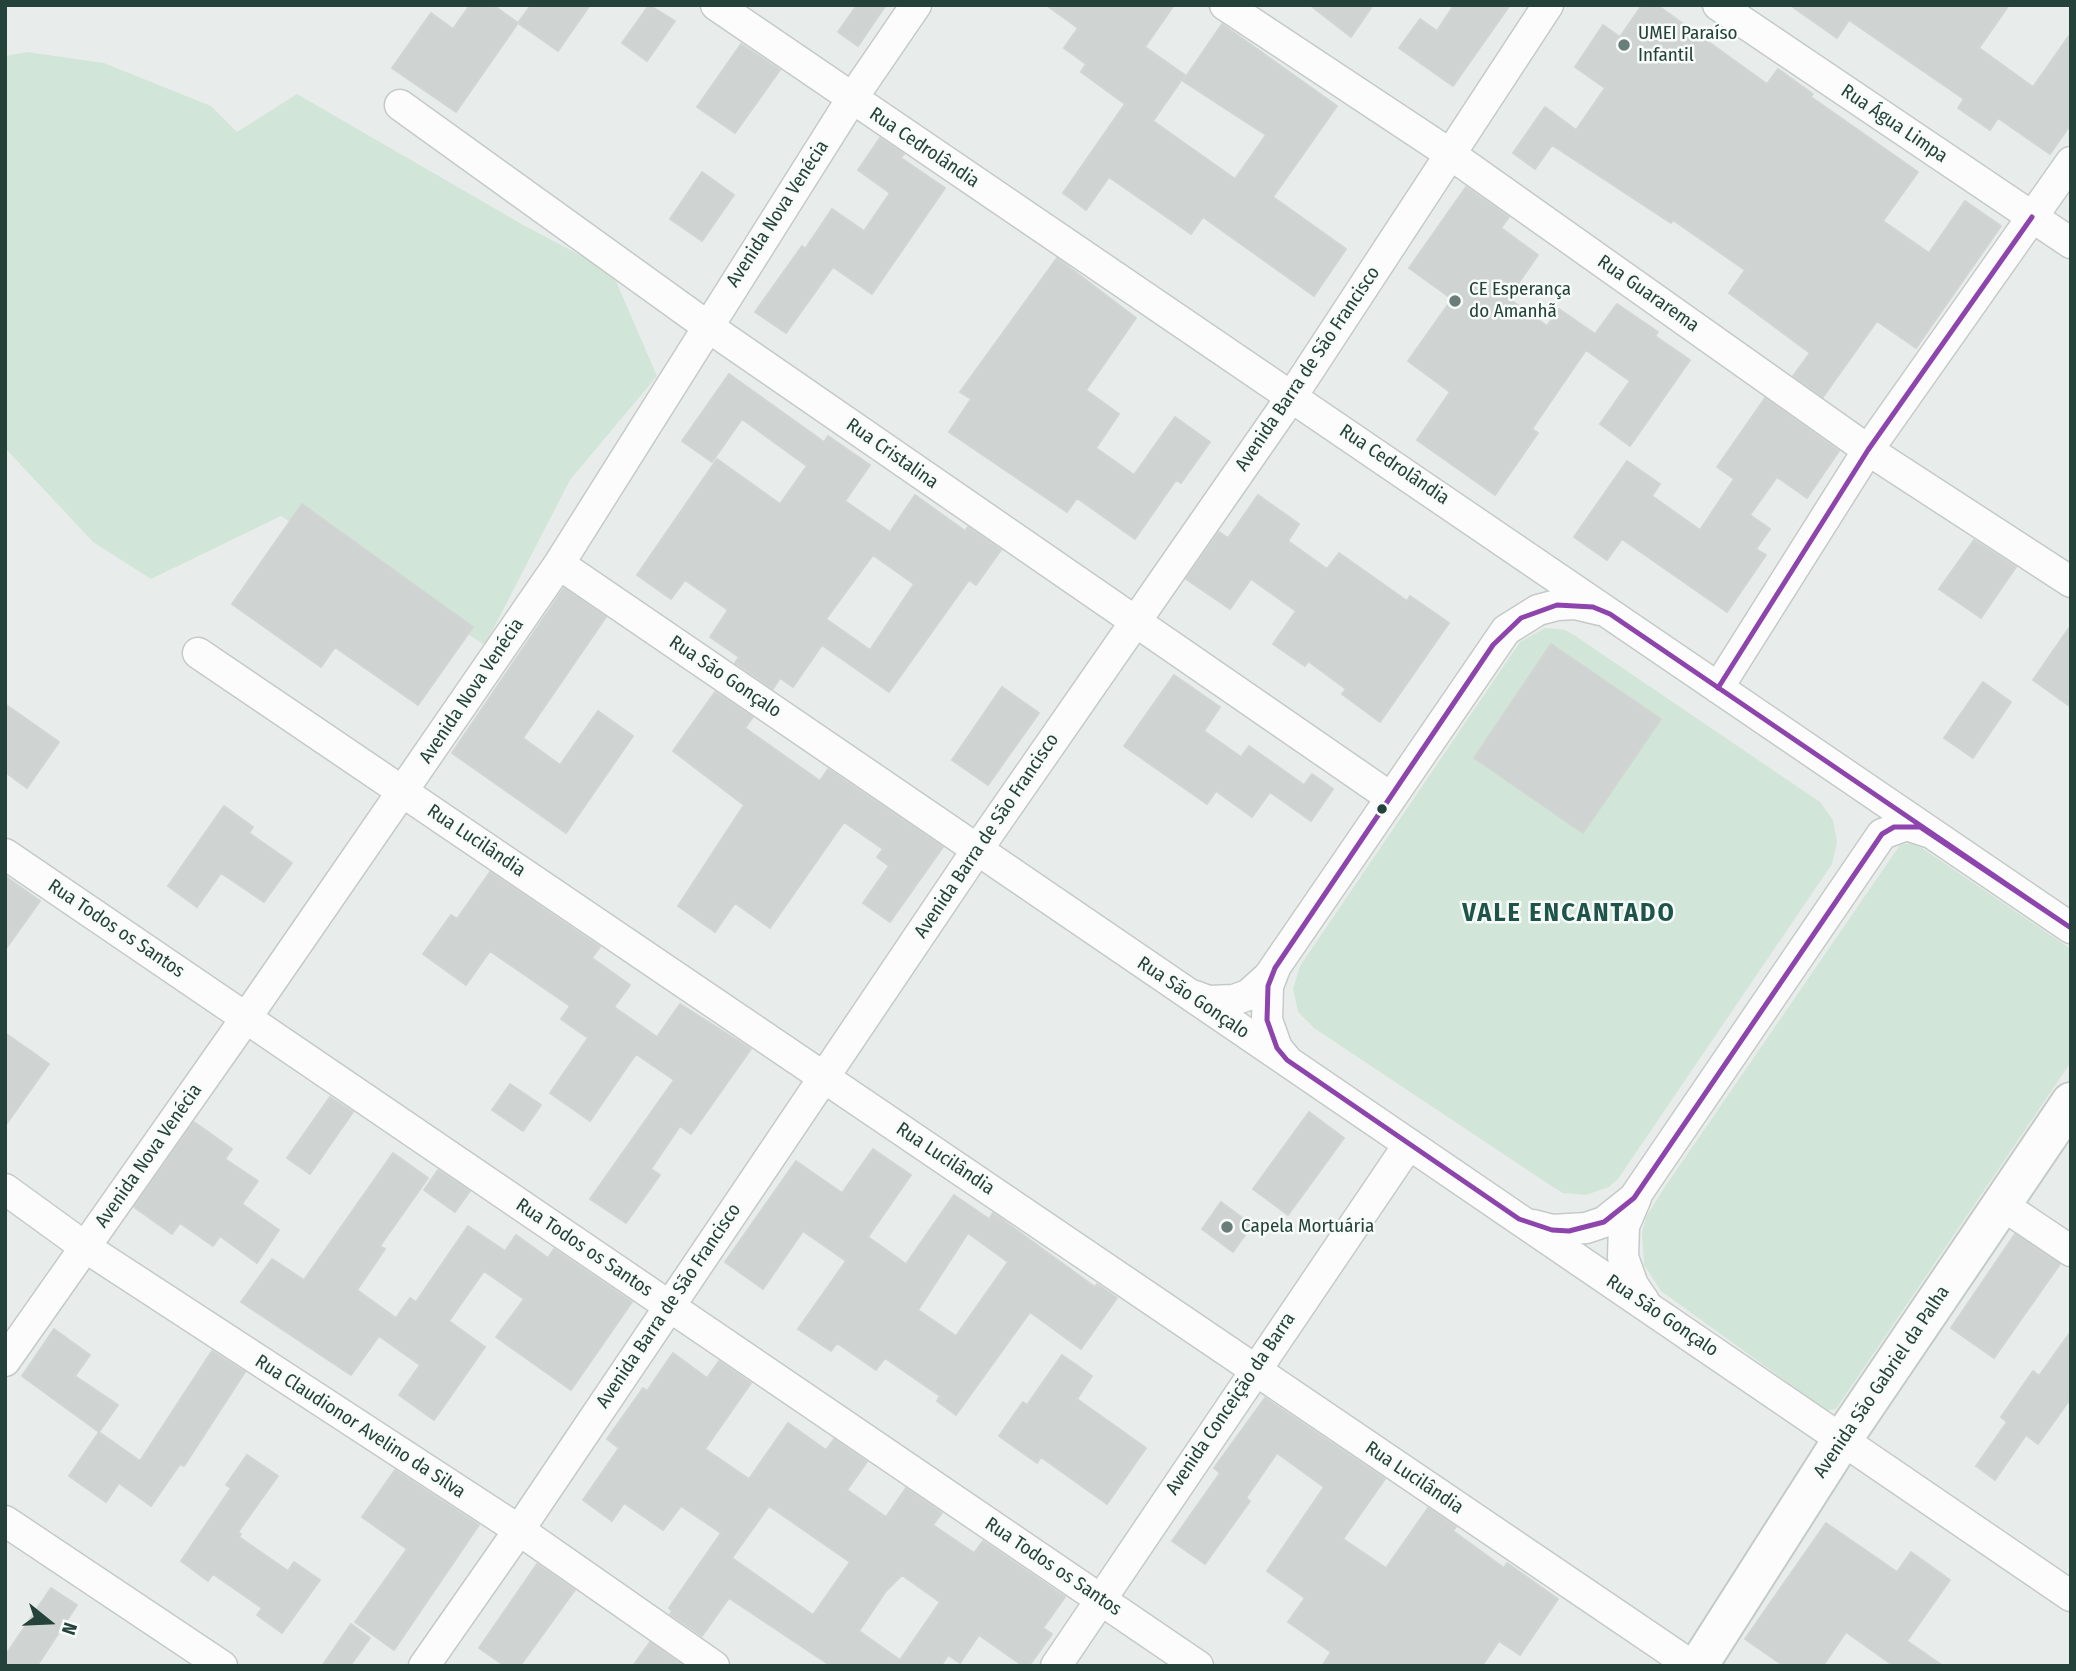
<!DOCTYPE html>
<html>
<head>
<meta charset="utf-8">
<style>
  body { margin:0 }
  #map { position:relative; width:2076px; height:1671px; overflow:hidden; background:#e8edeb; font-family:"Fira Sans Condensed",sans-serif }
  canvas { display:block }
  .frame { position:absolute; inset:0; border:7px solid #24423a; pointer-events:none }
  .north { position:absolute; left:14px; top:1587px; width:70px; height:70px; -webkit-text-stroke:5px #f7fbf9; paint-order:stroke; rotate:108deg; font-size:19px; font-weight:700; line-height:28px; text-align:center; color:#24423a }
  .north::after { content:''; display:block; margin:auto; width:24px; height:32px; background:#24423a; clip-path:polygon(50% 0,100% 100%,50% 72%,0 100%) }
</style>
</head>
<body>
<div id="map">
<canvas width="2076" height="1671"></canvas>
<div class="frame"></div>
<div class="north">N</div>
</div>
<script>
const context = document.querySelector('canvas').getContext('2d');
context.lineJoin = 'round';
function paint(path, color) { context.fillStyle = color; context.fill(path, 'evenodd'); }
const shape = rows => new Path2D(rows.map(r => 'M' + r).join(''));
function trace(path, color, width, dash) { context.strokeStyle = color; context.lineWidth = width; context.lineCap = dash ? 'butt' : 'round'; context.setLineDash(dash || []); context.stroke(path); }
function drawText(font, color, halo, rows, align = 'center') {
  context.font = font + ' "Fira Sans Condensed",sans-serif'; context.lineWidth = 5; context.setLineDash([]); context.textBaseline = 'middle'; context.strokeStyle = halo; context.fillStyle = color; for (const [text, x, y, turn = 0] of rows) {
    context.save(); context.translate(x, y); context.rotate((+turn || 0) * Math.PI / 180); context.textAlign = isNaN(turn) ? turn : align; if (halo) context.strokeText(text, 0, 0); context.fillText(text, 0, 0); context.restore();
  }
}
const green = shape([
  [27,52,104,63,211,106,237,132,297,94,525,226,612,272,657,376,570,480,485,645,281,516,151,579,93,542,5,448,5,56],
  [1545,628,1565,630,1574,635,1820,802,1833,820,1837,842,1832,864,1618,1179,1609,1187,1586,1195,1563,1193,1553,1187,1314,1028,1298,1012,1293,989,1300,966,1520,642],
  [1911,843,1922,848,2071,949,2071,1062,1836,1409,1827,1411,1661,1291,1644,1265,1642,1232,1646,1217,1662,1191,1900,845]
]);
const building = shape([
  [470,5,493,5,518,23,456,112,392,68,431,13,453,29,470,5],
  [531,5,590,5,558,51,518,23,531,5],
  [649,5,675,21,647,61,622,43,649,5],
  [857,5,886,5,858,46,838,32,857,5],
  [1046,5,1174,5,1145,47,1185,75,1153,121,1235,179,1266,135,1183,81,1222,24,1337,106,1273,197,1346,249,1314,296,1203,217,1191,234,1109,177,1086,210,1063,193,1125,104,1081,72,1086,64,1064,48,1078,28,1046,5],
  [1310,5,1373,5,1351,37,1310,5],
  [1454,5,1510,5,1453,86,1399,48,1420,19,1437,31,1454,5],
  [1642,5,1657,5,1767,84,1778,69,1813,94,1811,97,1918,172,1883,221,1929,253,1965,201,2001,226,1916,348,1877,321,1823,397,1793,376,1810,353,1729,293,1745,270,1673,220,1671,223,1552,145,1535,169,1513,153,1545,107,1576,130,1605,88,1575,67,1603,25,1620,37,1642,5],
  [1790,5,2009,5,1979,48,2033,87,2071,33,2071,124,2050,154,1998,118,1990,130,1958,108,1964,99,1849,20,1837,38,1790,5],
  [741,44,780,70,735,133,697,107,741,44],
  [880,138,904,154,901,158,945,188,872,294,833,267,786,333,755,312,802,246,805,249,832,209,864,231,890,193,858,170,880,138],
  [702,172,734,195,702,241,670,219,702,172],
  [1466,187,1509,217,1501,228,1538,255,1508,298,1547,326,1559,309,1595,334,1617,304,1658,332,1655,336,1690,360,1630,446,1600,424,1630,381,1586,350,1532,429,1538,433,1495,495,1417,440,1450,392,1408,361,1452,299,1409,268,1466,187],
  [1057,258,1136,318,1086,390,1119,414,1096,448,1134,475,1175,417,1210,442,1181,483,1176,480,1135,539,1077,498,1067,512,949,432,971,399,960,392,1057,258],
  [729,374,824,442,828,436,870,465,845,501,890,532,915,495,965,531,968,527,1001,550,976,585,969,580,889,692,822,645,793,687,780,678,773,689,735,663,739,657,710,637,728,610,685,580,671,599,637,575,717,459,780,504,807,466,742,419,712,462,682,441,729,374],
  [873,555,914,584,870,650,826,619,873,555],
  [1765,398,1839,451,1807,498,1777,477,1750,515,1770,529,1756,549,1766,555,1727,612,1622,539,1607,560,1574,537,1627,461,1660,484,1652,496,1700,530,1734,479,1717,467,1765,398],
  [1258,495,1299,524,1288,541,1327,569,1339,553,1407,601,1410,596,1449,623,1380,722,1342,694,1346,689,1308,661,1305,666,1273,644,1296,611,1251,579,1230,609,1186,579,1219,532,1228,538,1258,495],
  [302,504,473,627,418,705,335,647,321,667,232,604,302,504],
  [1974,540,2016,567,1981,618,1939,589,1974,540],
  [564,588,606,617,523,738,560,765,598,711,633,736,566,833,452,753,564,588],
  [2071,625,2071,707,2033,680,2071,625],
  [1551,644,1661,719,1583,833,1474,758,1551,644],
  [1174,675,1220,707,1204,731,1241,757,1249,746,1304,785,1312,774,1333,789,1311,821,1270,792,1252,817,1216,791,1207,804,1124,746,1174,675],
  [1983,682,2011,702,1973,758,1944,738,1983,682],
  [1002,687,1039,713,988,785,952,760,1002,687],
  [715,692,753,717,745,728,820,781,828,769,943,847,890,922,863,903,889,866,877,857,883,849,844,822,770,928,735,903,715,932,678,906,744,805,673,751,715,692],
  [5,704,59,742,27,788,5,772,5,704],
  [224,806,253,827,249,833,292,863,264,902,221,873,197,907,168,886,224,806],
  [490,872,600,947,592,958,630,985,614,1007,657,1037,680,1004,751,1049,691,1134,680,1126,651,1169,660,1175,626,1223,590,1199,674,1080,636,1054,590,1121,550,1093,588,1038,561,1019,570,1006,490,951,466,985,423,954,451,915,457,919,490,872],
  [5,876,40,901,5,950,5,876],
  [5,1033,49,1064,5,1126,5,1033],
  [510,1084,541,1105,523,1131,492,1110,510,1084],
  [330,1097,353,1112,310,1174,287,1158,330,1097],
  [1309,1112,1344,1138,1288,1215,1253,1189,1309,1112],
  [194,1122,232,1149,225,1159,258,1181,242,1204,279,1230,257,1263,220,1236,213,1246,180,1223,172,1234,134,1207,194,1122],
  [873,1149,911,1175,868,1237,906,1264,954,1195,989,1219,993,1213,1095,1287,1097,1284,1117,1298,1081,1349,1030,1312,956,1415,937,1401,940,1396,885,1358,876,1370,837,1343,831,1351,798,1329,846,1261,803,1231,763,1289,725,1262,796,1161,842,1193,873,1149],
  [968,1233,1008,1262,956,1336,918,1310,968,1233],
  [393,1153,428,1178,380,1246,385,1249,357,1290,396,1318,410,1298,416,1302,468,1226,505,1251,516,1235,548,1258,554,1249,632,1302,571,1390,496,1337,524,1299,484,1271,449,1321,485,1347,434,1420,399,1395,420,1365,379,1336,351,1375,241,1302,272,1259,304,1280,393,1153],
  [438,1170,470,1191,455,1212,424,1190,438,1170],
  [1221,1202,1252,1225,1233,1252,1202,1229,1221,1202],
  [2015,1234,2060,1264,1994,1358,1951,1328,2015,1234],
  [54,1329,90,1355,75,1376,118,1405,99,1432,22,1376,54,1329],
  [2071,1331,2071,1398,2038,1444,2026,1435,1995,1480,1976,1466,2007,1422,2001,1417,2033,1371,2039,1376,2071,1331],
  [212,1351,245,1372,184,1466,180,1464,151,1506,119,1483,106,1502,69,1476,99,1432,140,1461,212,1351],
  [673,1353,707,1378,719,1361,751,1383,705,1449,749,1479,788,1423,826,1450,834,1439,867,1462,847,1490,886,1517,906,1488,942,1513,933,1525,974,1553,983,1541,1065,1597,1043,1628,1052,1634,1029,1666,1023,1666,979,1635,960,1663,948,1655,941,1666,831,1666,729,1598,702,1636,670,1614,672,1611,669,1608,721,1533,681,1506,663,1530,624,1503,612,1521,583,1500,619,1448,607,1439,643,1388,647,1391,673,1353],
  [769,1506,850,1562,813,1615,732,1558,769,1506],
  [902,1575,940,1602,900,1660,859,1631,886,1591,902,1575],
  [1062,1355,1092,1376,1077,1399,1146,1448,1107,1504,1041,1457,1037,1463,999,1436,1023,1402,1027,1405,1062,1355],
  [1265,1398,1385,1479,1343,1539,1386,1568,1428,1508,1456,1527,1453,1531,1504,1568,1507,1563,1558,1599,1520,1655,1499,1641,1482,1666,1322,1666,1331,1652,1288,1622,1305,1598,1267,1571,1324,1487,1277,1453,1246,1498,1250,1501,1205,1564,1172,1541,1220,1473,1214,1468,1265,1398],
  [247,1455,278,1476,238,1532,241,1534,239,1537,288,1571,294,1562,320,1580,282,1633,257,1615,262,1608,213,1574,208,1581,181,1561,231,1488,226,1485,247,1455],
  [395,1470,479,1525,394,1650,355,1622,407,1549,362,1517,395,1470],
  [1826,1523,1897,1572,1911,1552,1950,1580,1907,1641,1943,1666,1894,1666,1846,1632,1823,1666,1784,1666,1745,1639,1826,1523],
  [537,1564,575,1590,520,1666,505,1666,479,1648,537,1564],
  [51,1588,77,1605,37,1666,5,1666,5,1656,51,1588],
  [351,1624,370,1638,350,1666,322,1666,351,1624],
  [650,1642,682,1665,682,1666,633,1666,650,1642]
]);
const minor = shape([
  [716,5,2071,928],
  [1225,5,1450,154,1868,450,2071,582],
  [1718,5,2071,243],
  [400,105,707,326,1390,797],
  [559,564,2071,1596],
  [198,653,1692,1666],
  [1718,688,1868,450,2071,162],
  [5,854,1198,1666],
  [1275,968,1268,986,1267,1020,1277,1048,1286,1059],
  [1195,996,1208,1001,1234,1000,1248,995,1269,976,1506,630,1538,610,1557,605,1575,604,1600,610],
  [5,1189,85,1247,519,1530,714,1666],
  [1636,1198,1624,1226,1623,1257,1633,1285,1644,1301],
  [2001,1204,2071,1251],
  [1533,1225,1552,1230,1586,1228,1604,1222,1634,1198,1882,834,1907,825,1928,832],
  [5,1361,246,1018,559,564,851,100,916,5],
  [5,1521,222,1666],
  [424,1666,519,1530,977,850,1292,396,1548,5],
  [1056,1666,1409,1144]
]);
const secondary = shape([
  [1698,1666,1842,1440,2071,1102]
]);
const bus1 = shape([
  [1718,688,1868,450,2032,217],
  [2071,928,1610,614,1593,607,1557,605,1521,618,1493,645,1275,968,1268,986,1267,1020,1277,1048,1287,1060,1519,1219,1552,1230,1569,1231,1604,1222,1634,1198,1882,834,1894,827,1920,827,2071,928]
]);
const markers = [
  [1624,45,7,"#697e78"],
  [1455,301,7,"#697e78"],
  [1382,809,6,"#24423a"],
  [1227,1227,7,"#697e78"]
];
const poiNames = [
  ["UMEI Paraíso",1638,34],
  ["Infantil",1638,56],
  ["CE Esperança",1469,290],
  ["do Amanhã",1469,312],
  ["Capela Mortuária",1241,1227]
];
const streetNames = [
  ["Rua Água Limpa",1894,124,34],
  ["Rua Cedrolândia",924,148,34],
  ["Avenida Nova Venécia",778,214,-57],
  ["Rua Guararema",1648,294,35],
  ["Avenida Barra de São Francisco",1308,369,-56],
  ["Rua Cristalina",892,454,35],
  ["Rua Cedrolândia",1394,465,34],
  ["Rua São Gonçalo",725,677,34],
  ["Avenida Nova Venécia",472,691,-56],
  ["Avenida Barra de São Francisco",987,836,-56],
  ["Rua Lucilândia",476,841,34],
  ["Rua Todos os Santos",116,929,34],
  ["Rua São Gonçalo",1193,998,34],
  ["Avenida Nova Venécia",149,1156,-55],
  ["Rua Lucilândia",945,1159,34],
  ["Rua Todos os Santos",584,1248,34],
  ["Avenida Barra de São Francisco",669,1306,-56],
  ["Rua São Gonçalo",1662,1316,34],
  ["Avenida São Gabriel da Palha",1882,1382,-56],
  ["Avenida Conceição da Barra",1231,1404,-56],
  ["Rua Claudionor Avelino da Silva",360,1427,33],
  ["Rua Lucilândia",1414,1478,34],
  ["Rua Todos os Santos",1053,1567,34]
];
const districtNames = [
  ["VALE ENCANTADO",1569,914]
];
paint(green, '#d1e6d8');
paint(building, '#cfd4d2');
trace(building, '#d1d6d4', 2);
trace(minor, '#c5cac8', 33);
trace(secondary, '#c3cbc8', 42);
trace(minor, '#fcfcfc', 30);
trace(secondary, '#fcfcfc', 38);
trace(bus1, '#8e44ad', 5);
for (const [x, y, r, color] of markers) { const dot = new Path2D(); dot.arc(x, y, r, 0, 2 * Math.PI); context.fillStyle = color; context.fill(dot); trace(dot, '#f7fbf9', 2.5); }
drawText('19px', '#24423a', '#f7fbf9', poiNames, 'left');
drawText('19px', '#24423a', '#f7fbf9', streetNames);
context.letterSpacing = '2px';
drawText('bold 26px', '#1f5548', '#f7fbf9', districtNames);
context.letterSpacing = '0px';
</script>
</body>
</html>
